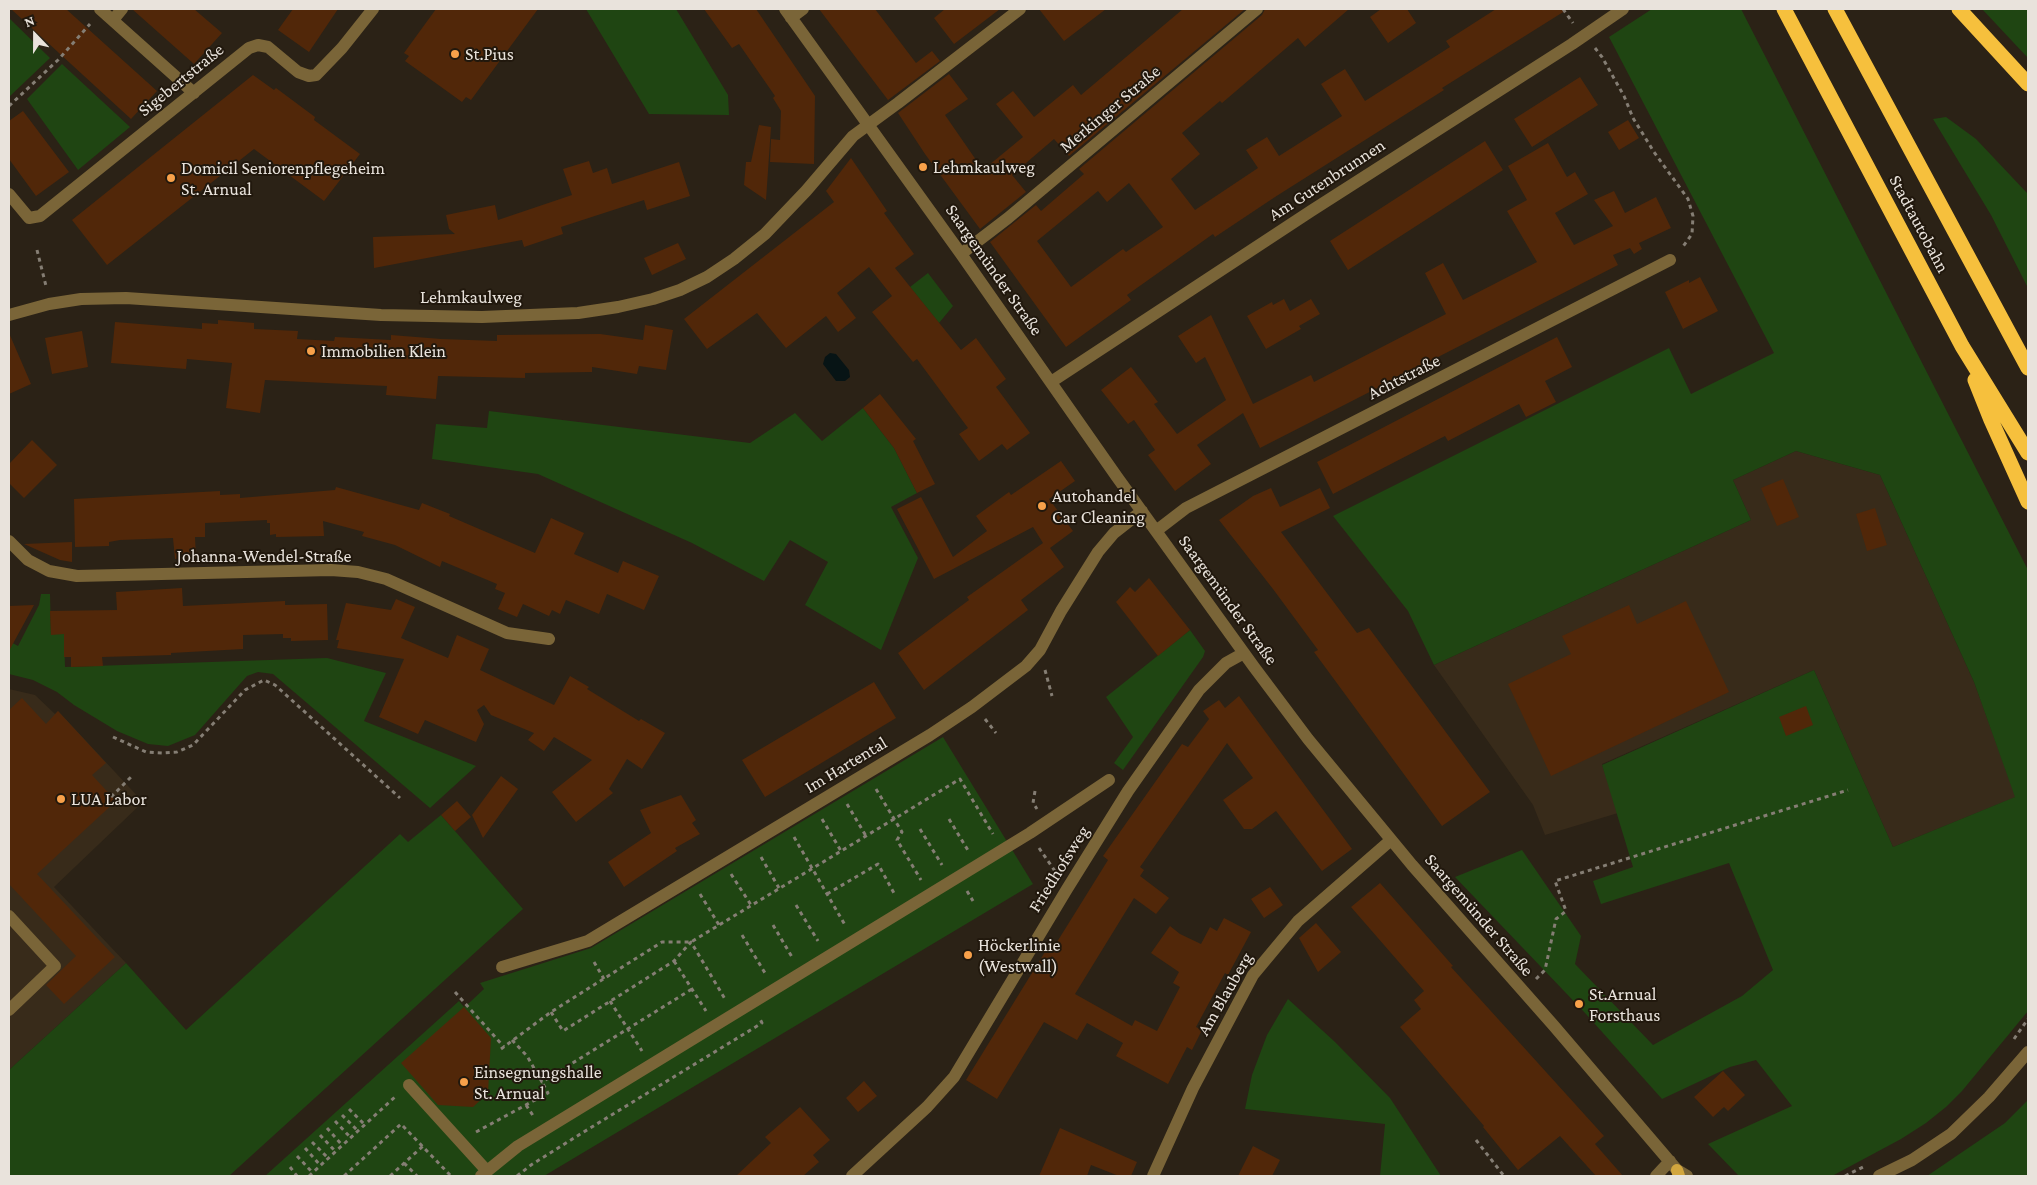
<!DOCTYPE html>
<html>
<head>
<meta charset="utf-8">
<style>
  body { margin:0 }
  #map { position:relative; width:2037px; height:1185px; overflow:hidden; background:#2b2216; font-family:"Crimson Pro",serif }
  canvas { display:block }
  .frame { position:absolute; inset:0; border:10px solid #e9e3dc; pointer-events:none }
  .north { position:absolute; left:10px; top:10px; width:50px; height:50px; -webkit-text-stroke:4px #21180d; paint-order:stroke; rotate:338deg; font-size:14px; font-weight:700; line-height:20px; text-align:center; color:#e9e3dc }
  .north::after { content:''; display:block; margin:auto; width:18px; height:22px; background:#e9e3dc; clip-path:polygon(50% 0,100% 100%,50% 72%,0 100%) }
</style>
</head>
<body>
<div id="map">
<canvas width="2037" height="1185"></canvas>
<div class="frame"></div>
<div class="north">N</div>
</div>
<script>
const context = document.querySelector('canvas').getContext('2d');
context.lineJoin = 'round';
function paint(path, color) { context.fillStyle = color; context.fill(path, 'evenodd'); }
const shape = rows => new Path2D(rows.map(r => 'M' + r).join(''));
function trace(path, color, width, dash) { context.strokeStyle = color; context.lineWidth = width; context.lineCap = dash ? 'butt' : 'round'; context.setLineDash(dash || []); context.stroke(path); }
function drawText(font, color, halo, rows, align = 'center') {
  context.font = font + ' "Crimson Pro",serif'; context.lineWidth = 4; context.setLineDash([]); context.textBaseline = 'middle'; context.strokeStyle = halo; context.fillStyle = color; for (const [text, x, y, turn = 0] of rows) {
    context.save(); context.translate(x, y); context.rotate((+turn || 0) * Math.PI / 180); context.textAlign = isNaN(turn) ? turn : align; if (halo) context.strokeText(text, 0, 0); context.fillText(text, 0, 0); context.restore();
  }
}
const built = shape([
  [1796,451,1880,475,1974,682,2016,797,1893,847,1814,670,1602,764,1618,813,1545,835,1533,805,1434,665,1751,520,1733,480],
  [9,689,35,695,55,714,58,711,143,802,54,887,126,963,9,1070]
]);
const green = shape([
  [586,9,676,9,728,95,729,115,649,114],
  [1652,9,1741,9,2028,570,2028,1011,1962,1091,1946,1107,1926,1123,1901,1139,1832,1176,1739,1176,1708,1144,1792,1106,1756,1060,1730,1067,1662,1099,1586,1014,1455,877,1522,850,1581,936,1575,964,1653,1045,1742,996,1773,970,1729,863,1601,904,1593,881,1633,867,1602,765,1814,670,1893,847,2015,797,1974,682,1880,475,1796,451,1733,480,1751,520,1434,665,1408,611,1333,516,1669,348,1691,394,1774,353,1609,37],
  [1982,9,2028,9,2028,58],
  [9,18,50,58,9,97],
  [62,64,130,127,78,170,27,99],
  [1946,117,1976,139,2028,194,2028,288,1991,215,1933,119],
  [928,273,953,306,939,323,910,287],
  [863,408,894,448,917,493,891,507,918,558,881,650,805,605,828,562,790,540,764,581,692,543,538,474,432,459,436,424,487,428,489,411,750,443,795,413,822,441],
  [41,594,50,594,51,634,64,634,65,667,327,658,386,673,364,721,476,766,430,808,273,674,258,672,247,676,195,735,168,746,148,744,117,731,74,705,57,692,33,680,9,674,9,641,18,646,39,605],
  [1190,630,1205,651,1203,657,1123,770,1114,763,1133,737,1106,697],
  [943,737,1033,884,544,1176,265,1176,459,1001,464,1007,469,1003,484,989,480,983,591,948],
  [441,815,523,909,229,1176,9,1176,9,1070,126,963,186,1030,400,834,408,842],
  [1288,999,1335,1042,1390,1098,1441,1176,1380,1176,1385,1124,1245,1109,1252,1075,1267,1035],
  [2028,1100,2028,1176,1927,1176,2005,1123]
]);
const water = shape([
  [830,353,836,354,849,370,850,377,845,381,836,381,823,364,825,357]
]);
const building = shape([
  [11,9,66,9,157,91,131,119],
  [132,9,194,9,222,33,194,64],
  [293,9,338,9,309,52,278,30],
  [436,9,538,9,471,100,466,97,462,102,405,61,409,56,404,53],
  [704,9,756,9,815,96,814,164,770,162,771,139,780,140,781,111,773,98,775,96,739,44,732,48],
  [819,9,875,9,916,63,932,51,940,61,888,100],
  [945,9,1000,9,954,44,934,18],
  [1039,9,1106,9,1064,41],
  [1183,9,1245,9,1069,156,1054,139,1012,175,1026,192,980,229,925,154,898,113,949,74,968,99,945,115,983,170,1023,137,996,104,1013,91,1034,117,1073,85,1081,95],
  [1265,9,1349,9,1305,47,1298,38,1222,103,1220,101,1182,133,1200,154,1171,179,1195,210,1258,168,1246,150,1267,137,1279,156,1342,116,1321,84,1345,69,1365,101,1450,47,1446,41,1496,9,1568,9,1442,88,1444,90,1275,197,1215,237,1213,234,1127,295,1131,300,1066,347,990,242,1036,205,1041,211,1084,174,1079,169,1262,15],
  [1129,183,1163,227,1126,252,1123,249,1071,287,1037,241,1098,191,1107,202],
  [1381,9,1407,9,1416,23,1388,43,1370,17],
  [253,75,274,90,276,88,315,117,314,120,360,154,324,201,254,149,107,265,72,220],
  [1580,77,1598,105,1532,147,1514,119],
  [23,111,69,172,36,196,9,159,9,121],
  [1628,120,1639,138,1619,150,1608,132],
  [759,125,771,127,766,200,744,185,746,162,751,162],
  [1485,141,1503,170,1348,270,1330,241],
  [1548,143,1567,177,1575,172,1588,194,1555,213,1574,245,1613,226,1594,200,1614,191,1625,213,1656,197,1671,228,1639,243,1642,249,1634,254,1630,248,1613,255,1618,265,1260,448,1243,413,1197,445,1211,464,1175,491,1148,455,1155,450,1134,420,1128,424,1101,390,1131,367,1158,402,1154,404,1177,434,1226,400,1205,357,1196,363,1178,336,1211,315,1253,404,1311,375,1314,382,1446,314,1425,273,1443,263,1463,300,1537,262,1507,211,1527,200,1508,166],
  [851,158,887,211,884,213,914,254,895,268,961,350,976,338,1006,379,996,387,1030,433,1007,450,1002,444,979,461,959,434,968,428,917,359,913,362,872,312,892,296,869,267,837,293,856,318,838,332,826,316,786,348,757,313,707,349,684,319,834,202,826,191],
  [589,161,593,173,607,168,612,184,679,162,690,196,647,210,644,200,561,227,563,234,524,247,522,240,374,268,373,237,455,234,449,229,446,215,495,205,498,220,572,195,563,169],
  [678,243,686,259,652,275,644,258],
  [1700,277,1718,311,1683,329,1665,292,1689,280,1689,283],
  [1284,299,1290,311,1311,299,1320,314,1299,326,1301,329,1266,349,1247,316,1272,302,1273,305],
  [218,320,254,323,254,329,298,331,297,339,334,341,335,337,391,340,391,335,441,339,497,341,497,335,600,334,643,340,645,325,673,330,666,370,639,366,637,374,592,367,592,372,525,373,525,378,438,376,436,399,386,395,387,386,265,380,260,413,226,408,232,363,187,359,186,369,111,363,115,322,202,329,202,323,218,324],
  [82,331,88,367,52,374,45,338],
  [9,333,31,384,9,394],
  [1557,337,1572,367,1545,381,1556,402,1526,417,1519,404,1448,441,1445,436,1333,494,1317,462],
  [880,394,916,439,913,441,935,484,917,493,894,448,863,408],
  [32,440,57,465,24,498,9,483,9,464],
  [1061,461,1075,481,1049,499,1073,531,1050,548,1064,567,1021,600,1028,610,924,690,898,653,969,600,967,597,1043,543,1033,527,934,579,897,509,921,497,953,557,987,531,976,516,1009,492,1011,495],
  [1783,479,1799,517,1777,526,1761,488],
  [336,487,419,510,422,503,450,514,449,516,535,553,551,518,584,533,574,554,618,573,623,561,659,576,644,610,607,594,599,614,566,600,560,614,552,610,549,616,523,604,517,617,498,609,505,593,495,589,497,584,442,561,440,567,395,545,362,536,364,532,323,521,324,536,276,537,276,534,270,535,270,523,267,523,267,520,205,523,205,537,195,537,196,558,175,559,173,538,120,540,109,542,109,546,75,547,74,499,220,491,220,495,240,494,240,498,335,490],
  [1271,488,1280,507,1320,488,1330,508,1281,532,1357,633,1369,628,1490,792,1442,826,1314,652,1318,650,1273,589,1219,520,1253,496],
  [1875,508,1887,545,1867,551,1856,514],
  [72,542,72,562,60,560,24,544],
  [1149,578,1190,630,1158,656,1116,602,1130,587,1135,592],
  [182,588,183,606,285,601,285,605,327,604,328,640,291,641,291,638,283,638,283,634,243,635,243,649,171,653,171,655,102,657,103,666,71,667,71,657,64,657,64,634,51,635,50,611,117,610,116,592],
  [396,599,415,607,401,638,448,658,457,635,489,649,480,670,554,705,570,676,589,687,587,689,639,721,641,719,665,733,642,769,627,759,609,789,613,793,576,822,552,792,592,760,554,737,544,751,528,740,534,733,491,715,484,705,477,710,484,724,476,742,425,720,418,734,379,717,404,659,337,648,339,640,336,640,346,603,391,610],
  [1686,601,1729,692,1551,776,1508,684,1571,654,1562,636,1629,605,1637,624],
  [34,605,9,651,9,606],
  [874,682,896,718,765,797,742,760],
  [1239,696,1352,849,1322,871,1276,811,1252,829,1244,829,1223,800,1253,778,1227,743,1140,867,1144,870,1140,876,1169,898,1156,914,1134,898,1075,994,1132,1026,1135,1020,1157,1031,1180,987,1173,983,1179,972,1151,953,1170,926,1180,934,1201,944,1210,927,1217,931,1224,918,1251,932,1228,975,1225,973,1196,1027,1202,1030,1192,1050,1187,1047,1168,1084,1116,1056,1123,1043,1087,1023,1077,1040,1044,1022,997,1099,966,1080,1048,947,1052,950,1085,897,1108,860,1103,856,1182,744,1188,747,1209,719,1203,711,1219,700,1225,708],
  [22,698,46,724,58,711,106,763,92,775,116,801,37,874,115,957,64,1004,46,985,76,956,9,884,9,710],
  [1806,706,1813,725,1786,736,1779,717],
  [501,776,518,789,483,838,472,815],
  [681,795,696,820,692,823,700,834,675,848,677,851,624,887,608,862,651,833,640,810],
  [457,801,471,817,455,831,441,815],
  [1380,883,1453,966,1451,967,1604,1136,1595,1144,1623,1176,1596,1176,1560,1136,1518,1170,1483,1127,1484,1126,1400,1027,1421,1009,1414,1000,1424,991,1351,907],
  [1270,887,1283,905,1264,918,1251,899],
  [1316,923,1341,952,1318,972,1299,938],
  [464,1007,491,1038,488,1093,473,1107,438,1105,401,1063],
  [1723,1071,1745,1095,1728,1111,1724,1107,1713,1117,1694,1097],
  [864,1081,877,1096,858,1112,846,1098],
  [800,1107,830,1140,813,1155,819,1162,803,1176,736,1176,771,1143,765,1137],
  [1060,1128,1137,1162,1131,1176,1119,1176,1091,1165,1087,1176,1039,1176],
  [1253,1146,1280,1160,1272,1176,1238,1176]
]);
const path = shape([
  [1563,9,1573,23],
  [1595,48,1602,57,1624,96,1633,118,1654,152,1688,199,1693,216,1692,234,1682,248],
  [9,106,58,60,90,24],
  [37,250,46,286],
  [1045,670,1052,696],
  [985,719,996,733],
  [113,737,146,752,163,753,177,752,193,745,245,690,264,680,275,685,400,798],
  [876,789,902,832,897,840,921,880],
  [1035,791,1033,803,1037,809],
  [111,797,132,776],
  [847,804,866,836],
  [822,819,841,851],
  [949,819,969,852],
  [920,829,942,865],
  [794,837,845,925],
  [1039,848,1057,874],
  [761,857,779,888],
  [731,874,751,905],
  [967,891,973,901],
  [700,894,719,925],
  [827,894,878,864,895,895],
  [796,905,818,941],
  [773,925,792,957],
  [742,935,765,973],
  [674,961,706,1011],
  [594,962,604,979],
  [1536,979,1545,970,1556,919,1566,911,1555,881,1848,790],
  [455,992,504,1047],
  [610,1001,642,1051],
  [551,1012,563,1031,674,961,691,942,725,999],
  [2014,1039,2028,1019],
  [512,1040,527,1056,542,1082,692,989],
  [501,1049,551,1012,662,942,691,942,960,779,993,834],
  [526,1105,534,1117],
  [349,1109,364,1124],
  [342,1115,358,1131],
  [335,1121,350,1137],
  [327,1128,342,1145],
  [476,1132,548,1093,542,1082],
  [320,1135,335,1151],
  [1476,1140,1504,1176],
  [312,1142,328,1158],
  [305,1148,320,1165],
  [297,1156,312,1172],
  [404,1163,417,1176],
  [290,1167,297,1176],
  [309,1176,396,1096],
  [344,1176,401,1124,451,1176],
  [390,1176,423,1146],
  [517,1176,531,1165,582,1133,762,1023,760,1019],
  [1845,1176,1863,1167]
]);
const minor = shape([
  [100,9,194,93],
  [785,9,961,254,1117,477,1254,667,1308,739,1412,865,1554,1026,1677,1170,1687,1176],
  [791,18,803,9],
  [113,20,122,9],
  [9,194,29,218,40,216,249,48,258,45,268,47,298,72,309,76,316,75,342,48,373,9],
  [961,254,1008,218,1257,9],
  [9,315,49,304,81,299,126,298,381,315,482,317,578,313,618,307,653,299,680,290,707,277,734,259,765,234,806,191,853,136,898,103,1020,9],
  [1051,382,1311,211,1572,44,1623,9],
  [1156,531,1186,508,1670,260],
  [9,541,28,560,49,571,77,576,331,570,358,572,386,579,507,633,549,639],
  [9,916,55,966,9,1010],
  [502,967,588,941,930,735,972,707,1026,666,1040,650,1061,611,1098,552,1114,533,1142,511],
  [409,1085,487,1171],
  [481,1176,518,1146,1030,833,1109,780],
  [852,1176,927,1107,954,1077,1067,889,1128,791,1199,690,1226,663,1244,653],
  [1153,1176,1193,1088,1253,975,1298,921,1391,840],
  [1656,1176,1670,1161],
  [1879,1176,1912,1160,1951,1134,1989,1097,2028,1052]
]);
const major = shape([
  [1677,1170,1679,1176]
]);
const highway = shape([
  [1784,9,1962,346,2028,453],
  [1835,9,2028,368],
  [1959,9,2028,84],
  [1975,380,1991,420,2028,502]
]);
const markers = [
  [455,54,5,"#f8a14a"],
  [923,167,5,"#f8a14a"],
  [171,178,5,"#f8a14a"],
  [311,351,5,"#f8a14a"],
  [1042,506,5,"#f8a14a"],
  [61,799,5,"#f8a14a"],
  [968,955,5,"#f8a14a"],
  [1579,1004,5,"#f8a14a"],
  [464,1082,5,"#f8a14a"]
];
const poiNames = [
  ["St.Pius",465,54],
  ["Lehmkaulweg",933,167],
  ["Domicil Seniorenpflegeheim",181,168],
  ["St. Arnual",181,189],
  ["Immobilien Klein",321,351],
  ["Autohandel",1052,496],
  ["Car Cleaning",1052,517],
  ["LUA Labor",71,799],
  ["Höckerlinie",978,945],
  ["(Westwall)",978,966],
  ["St.Arnual",1589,994],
  ["Forsthaus",1589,1015],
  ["Einsegnungshalle",474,1072],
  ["St. Arnual",474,1093]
];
const streetNames = [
  ["Sigebertstraße",181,80,-39],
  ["Merkinger Straße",1110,109,-40],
  ["Am Gutenbrunnen",1327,180,-33],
  ["Stadtautobahn",1919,224,62],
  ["Saargemünder Straße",994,270,55],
  ["Lehmkaulweg",471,297],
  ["Achtstraße",1404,377,-27],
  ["Johanna-Wendel-Straße",264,556],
  ["Saargemünder Straße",1228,600,54],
  ["Im Hartental",846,765,-31],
  ["Friedhofsweg",1059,869,-58],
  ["Saargemünder Straße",1479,915,49],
  ["Am Blauberg",1225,994,-60]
];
paint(built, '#382b1a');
paint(green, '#1f4512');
paint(water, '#071415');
paint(building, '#512709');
trace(path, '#857e74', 3, [4, 4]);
trace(minor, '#7a6538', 12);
trace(major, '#d2a63e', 12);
trace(highway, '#f6c03d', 15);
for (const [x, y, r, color] of markers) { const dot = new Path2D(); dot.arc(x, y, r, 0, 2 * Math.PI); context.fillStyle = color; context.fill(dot); trace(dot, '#21180d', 2); }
drawText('18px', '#e9e3dc', '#21180d', poiNames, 'left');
drawText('18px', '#e9e3dc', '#21180d', streetNames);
</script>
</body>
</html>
